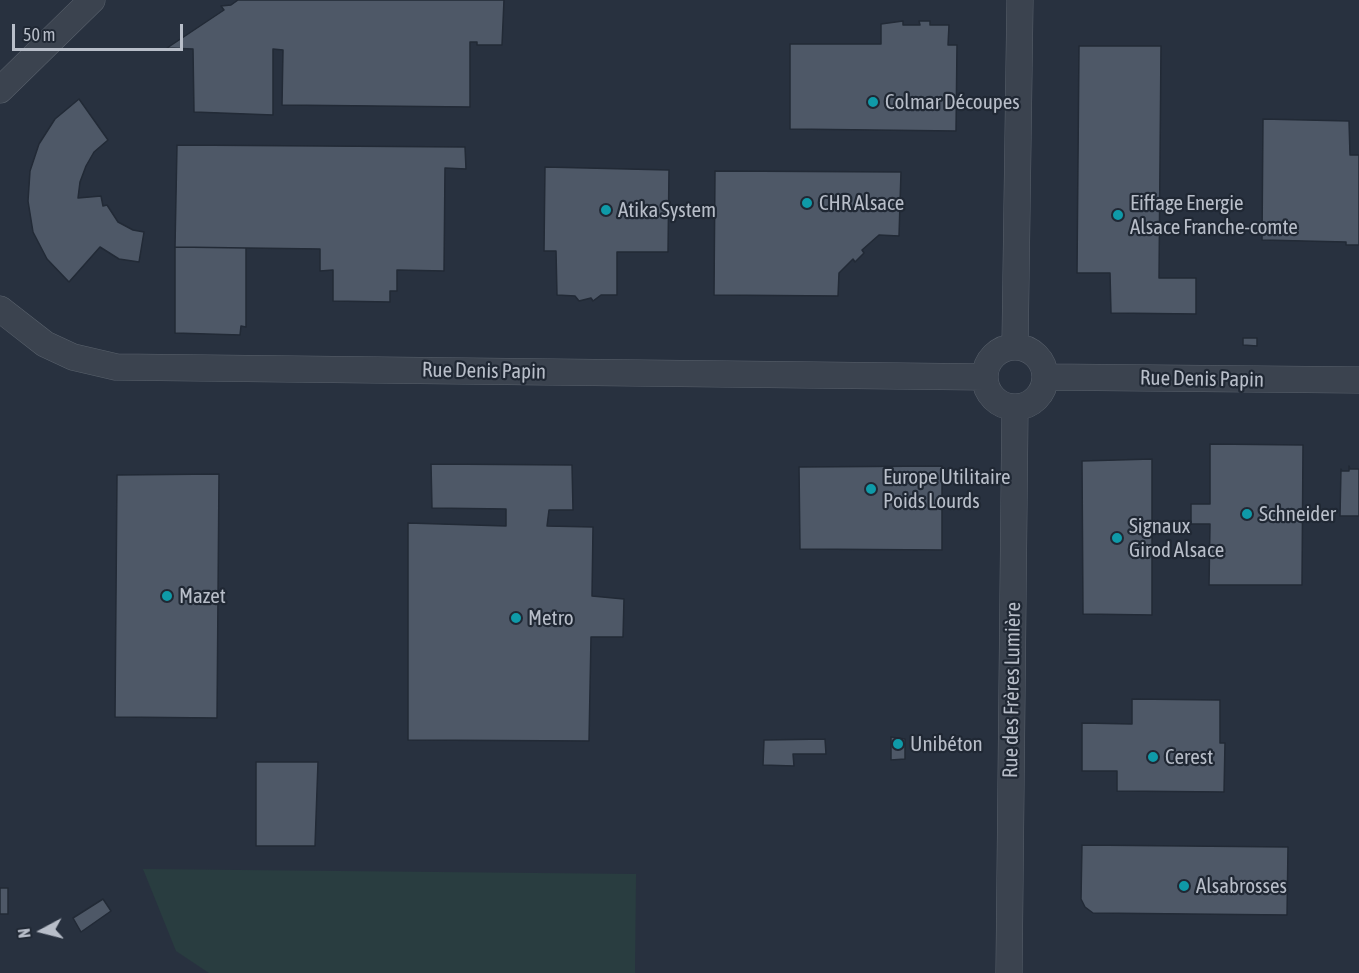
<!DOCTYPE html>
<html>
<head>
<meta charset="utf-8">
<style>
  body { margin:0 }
  #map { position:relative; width:1359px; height:973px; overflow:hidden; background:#28313f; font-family:"Asap Condensed",sans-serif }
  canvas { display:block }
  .north { position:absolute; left:12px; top:901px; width:60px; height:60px; -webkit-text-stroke:4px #202834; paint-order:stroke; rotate:263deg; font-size:16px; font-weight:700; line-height:24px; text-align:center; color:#b8bec9 }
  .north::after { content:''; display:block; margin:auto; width:21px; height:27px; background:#b8bec9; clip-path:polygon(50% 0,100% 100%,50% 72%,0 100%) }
  .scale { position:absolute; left:12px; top:24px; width:171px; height:27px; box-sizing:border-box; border:3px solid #b8bec9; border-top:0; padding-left:8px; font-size:18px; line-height:21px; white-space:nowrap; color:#b8bec9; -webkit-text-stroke:4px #202834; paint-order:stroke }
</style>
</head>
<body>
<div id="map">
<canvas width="1359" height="973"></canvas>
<div class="north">N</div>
<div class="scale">50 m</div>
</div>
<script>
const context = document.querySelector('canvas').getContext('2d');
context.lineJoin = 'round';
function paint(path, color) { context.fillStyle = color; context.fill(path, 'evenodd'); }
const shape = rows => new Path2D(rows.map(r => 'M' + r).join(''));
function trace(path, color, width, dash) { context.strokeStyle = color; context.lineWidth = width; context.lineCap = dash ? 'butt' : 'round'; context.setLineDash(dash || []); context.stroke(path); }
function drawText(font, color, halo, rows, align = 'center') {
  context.font = font + ' "Asap Condensed",sans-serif'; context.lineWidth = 4.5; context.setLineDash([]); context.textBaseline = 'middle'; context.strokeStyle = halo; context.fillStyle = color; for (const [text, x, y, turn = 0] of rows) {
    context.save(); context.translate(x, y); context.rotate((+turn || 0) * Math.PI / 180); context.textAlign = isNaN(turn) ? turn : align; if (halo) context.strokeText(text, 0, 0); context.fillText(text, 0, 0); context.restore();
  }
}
const green = shape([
  [143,869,636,874,635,973,209,973,176,951]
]);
const building = shape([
  [238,0,504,0,502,45,477,45,477,42,470,42,470,107,282,105,283,50,273,49,273,115,194,112,193,49,167,48,224,10,221,6,231,5,238,0],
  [903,21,903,25,920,25,919,21,930,21,930,25,949,25,948,45,957,45,956,131,790,129,790,44,881,44,881,24,903,21],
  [1079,46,1161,46,1159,278,1196,278,1196,314,1111,313,1110,273,1077,273,1079,46],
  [79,99,108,140,94,152,86,166,80,182,78,198,101,196,103,206,107,205,118,222,133,230,144,232,139,262,119,259,100,247,69,282,47,259,33,232,28,201,30,171,39,144,55,119,79,99],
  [1263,119,1349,121,1350,155,1359,155,1359,245,1346,245,1346,242,1262,240,1263,119],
  [177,145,465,147,466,169,445,168,444,271,397,270,397,291,390,291,390,302,333,301,333,270,320,271,320,249,175,247,177,145],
  [545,167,669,170,668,252,617,252,617,295,601,295,593,301,591,298,579,301,575,296,557,295,556,251,544,251,545,167],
  [715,171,901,172,899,236,879,235,862,250,864,253,855,262,853,259,839,273,838,296,714,295,715,171],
  [175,247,246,248,246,327,241,326,240,335,175,333,175,247],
  [1243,338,1257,338,1257,346,1243,345,1243,338],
  [1210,444,1303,445,1302,585,1209,585,1210,524,1191,524,1191,504,1210,504,1210,444],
  [1152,459,1152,615,1083,614,1082,461,1152,459],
  [431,464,572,465,573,510,549,510,547,526,593,527,592,596,624,599,623,637,591,637,589,741,408,740,408,523,506,526,506,509,432,508,431,464],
  [942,466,942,550,800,549,799,467,942,466],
  [1349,466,1350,469,1359,469,1359,516,1340,516,1341,469,1342,471,1349,471,1349,466],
  [219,474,217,718,115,717,117,475,219,474],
  [1132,699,1220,700,1220,743,1225,743,1224,792,1117,791,1117,771,1082,771,1082,723,1132,724,1132,699],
  [891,737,905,739,905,759,891,760,891,737],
  [825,739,826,754,793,754,794,766,763,765,764,740,825,739],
  [256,762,318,762,315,846,256,846,256,762],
  [1082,845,1288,847,1287,915,1093,913,1085,907,1081,899,1082,845],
  [0,888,8,888,8,914,0,914,0,888],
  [103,899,111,911,81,932,73,918,103,899]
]);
const minor = shape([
  [0,90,92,0],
  [0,309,45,344,73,357,116,367,985,377],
  [1015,346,1020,0],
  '985 377a30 30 0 1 1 60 0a30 30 0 1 1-60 0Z',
  [1045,377,1359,380],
  [1009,973,1015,408]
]);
const markers = [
  [873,102,6,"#0f9aa8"],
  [807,203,6,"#0f9aa8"],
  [606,210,6,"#0f9aa8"],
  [1118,215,6,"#0f9aa8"],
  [871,489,6,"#0f9aa8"],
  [1247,514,6,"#0f9aa8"],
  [1117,538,6,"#0f9aa8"],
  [167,596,6,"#0f9aa8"],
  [516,618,6,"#0f9aa8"],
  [898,744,6,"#0f9aa8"],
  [1153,757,6,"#0f9aa8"],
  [1184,886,6,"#0f9aa8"]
];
const poiNames = [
  ["Colmar Découpes",885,102],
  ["CHR Alsace",819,203],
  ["Eiffage Energie",1130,203],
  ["Alsace Franche-comte",1130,227],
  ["Atika System",618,210],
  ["Europe Utilitaire",883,477],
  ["Poids Lourds",883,501],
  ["Schneider",1259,514],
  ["Signaux",1129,526],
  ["Girod Alsace",1129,550],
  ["Mazet",179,596],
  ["Metro",528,618],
  ["Unibéton",910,744],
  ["Cerest",1165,757],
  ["Alsabrosses",1196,886]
];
const streetNames = [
  ["Rue Denis Papin",484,371,1],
  ["Rue Denis Papin",1202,379,1],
  ["Rue des Frères Lumière",1012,690,-89]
];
paint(green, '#293d40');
paint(building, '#4e5867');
trace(building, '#222a36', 1.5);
trace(minor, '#59616c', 27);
trace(minor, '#3b434f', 26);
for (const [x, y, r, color] of markers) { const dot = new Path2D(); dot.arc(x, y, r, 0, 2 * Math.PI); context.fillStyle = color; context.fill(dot); trace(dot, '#202834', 2); }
drawText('21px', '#b8bec9', '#202834', poiNames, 'left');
drawText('21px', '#b8bec9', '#202834', streetNames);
</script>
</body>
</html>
